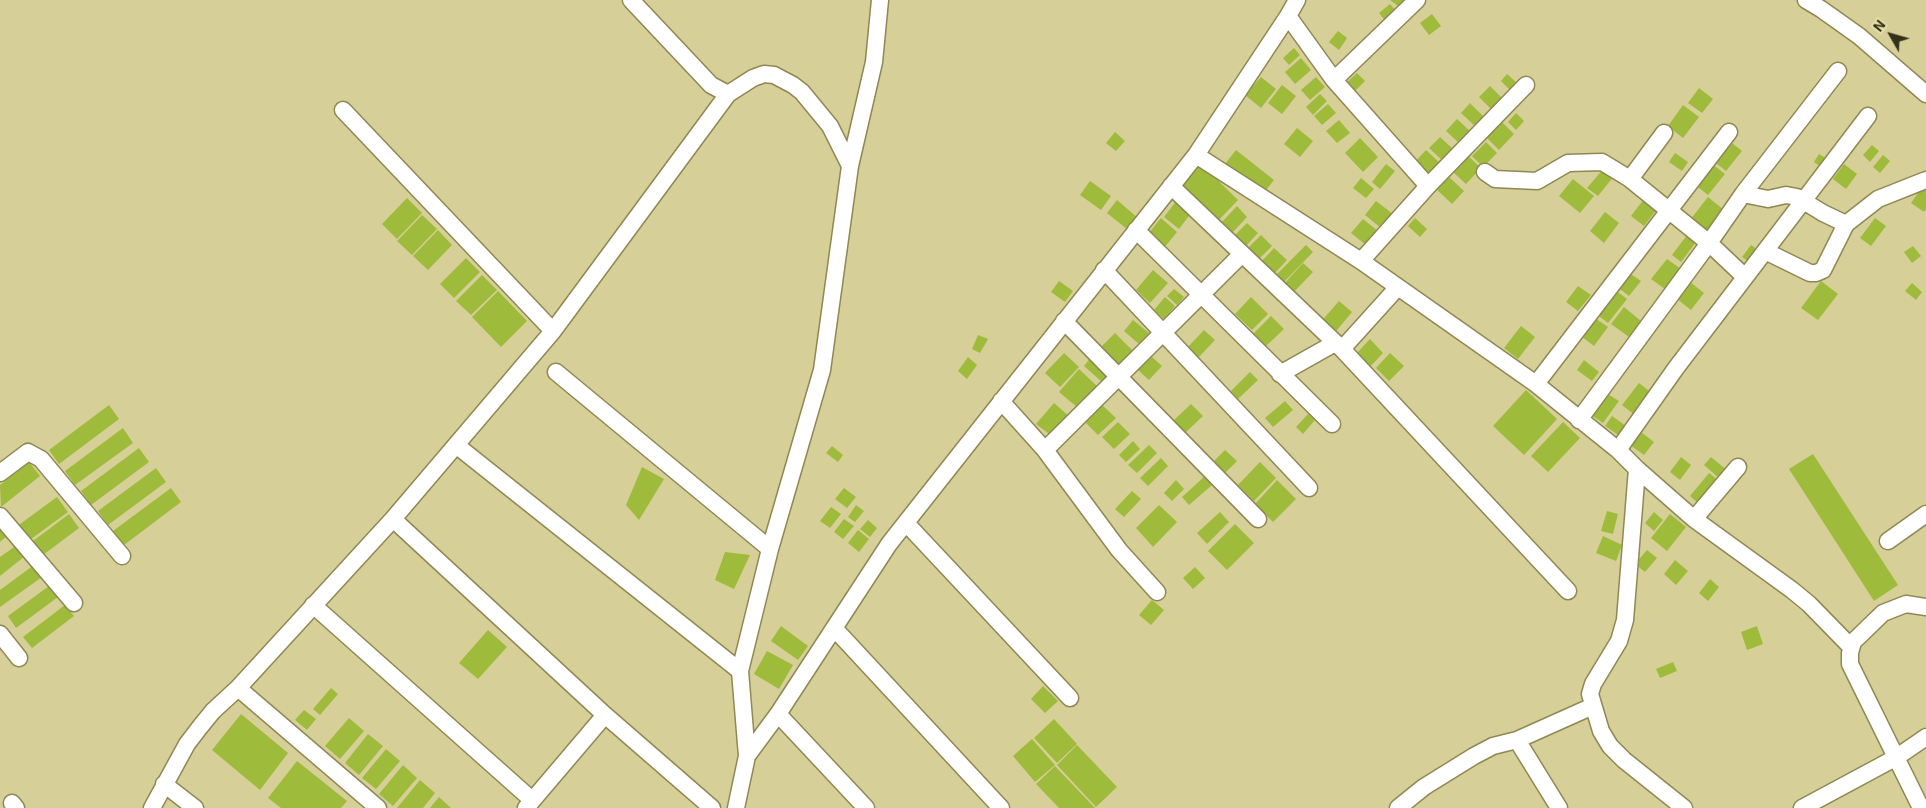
<!DOCTYPE html>
<html>
<head>
<meta charset="utf-8">
<style>
  body { margin:0 }
  #map { position:relative; width:1926px; height:808px; overflow:hidden; background:#d7cf98; font-family:"Exo 2",sans-serif }
  canvas { display:block }
  .north { position:absolute; left:1866px; top:10px; width:50px; height:50px; -webkit-text-stroke:4px #e4dda5; paint-order:stroke; rotate:308deg; font-size:14px; font-weight:700; line-height:20px; text-align:center; color:#34311a }
  .north::after { content:''; display:block; margin:auto; width:18px; height:22px; background:#34311a; clip-path:polygon(50% 0,100% 100%,50% 72%,0 100%) }
</style>
</head>
<body>
<div id="map">
<canvas width="1926" height="808"></canvas>
<div class="north">N</div>
</div>
<script>
const context = document.querySelector('canvas').getContext('2d');
context.lineJoin = 'round';
function paint(path, color) { context.fillStyle = color; context.fill(path, 'evenodd'); }
const shape = rows => new Path2D(rows.map(r => 'M' + r).join(''));
function trace(path, color, width, dash) { context.strokeStyle = color; context.lineWidth = width; context.lineCap = dash ? 'butt' : 'round'; context.setLineDash(dash || []); context.stroke(path); }
const building = shape([
  [1390,0,1407,0,1401,8],
  [1390,4,1398,13,1387,23,1379,13],
  [1432,14,1441,26,1429,35,1420,23],
  [1338,31,1347,38,1339,50,1329,42],
  [1294,48,1300,55,1289,65,1283,58],
  [1301,58,1311,70,1295,84,1285,72],
  [1357,73,1365,81,1353,93,1345,84],
  [1507,74,1517,83,1510,90,1501,81],
  [1261,77,1276,89,1261,108,1245,95],
  [1316,77,1325,87,1310,100,1301,90],
  [1282,85,1296,96,1282,114,1268,103],
  [1490,86,1503,99,1492,110,1479,97],
  [1699,88,1713,99,1702,113,1688,103],
  [1320,94,1327,101,1313,115,1306,107],
  [1470,103,1484,117,1475,126,1461,113],
  [1328,104,1336,113,1322,125,1314,116],
  [1683,105,1699,117,1683,138,1668,126],
  [1516,113,1524,121,1516,130,1508,122],
  [1457,119,1471,132,1460,144,1446,131],
  [1339,120,1350,133,1337,143,1326,131],
  [1501,121,1514,134,1499,150,1486,137],
  [1297,128,1313,141,1300,157,1284,144],
  [1115,132,1125,141,1116,151,1106,143],
  [1440,137,1454,150,1443,161,1429,148],
  [1360,138,1378,157,1363,172,1345,153],
  [1486,142,1497,153,1483,167,1472,156],
  [1732,143,1742,151,1726,171,1716,163],
  [1872,145,1879,151,1870,162,1863,155],
  [1236,150,1274,180,1263,194,1225,164],
  [1426,150,1441,164,1427,179,1412,165],
  [1675,153,1688,162,1682,171,1669,162],
  [1819,154,1827,159,1821,167,1814,162],
  [1467,155,1481,168,1466,184,1452,171],
  [1883,155,1890,161,1880,173,1873,167],
  [1711,163,1725,174,1708,195,1694,184],
  [1201,164,1238,200,1218,221,1180,185],
  [1386,164,1395,171,1380,189,1372,182],
  [1844,164,1857,174,1846,189,1833,179],
  [1604,168,1614,176,1598,196,1587,188],
  [1447,175,1464,191,1452,204,1435,188],
  [1361,178,1374,189,1366,198,1353,188],
  [1573,179,1594,196,1580,213,1559,196],
  [1090,181,1111,196,1101,210,1080,195],
  [1923,186,1926,188,1926,209,1924,212,1911,203],
  [1708,197,1724,210,1707,233,1690,220],
  [407,198,422,213,397,239,382,224],
  [1644,199,1657,209,1644,226,1631,216],
  [1117,200,1138,218,1128,230,1107,213],
  [1177,200,1192,212,1179,229,1164,217],
  [1376,201,1393,214,1381,228,1365,215],
  [1237,206,1247,217,1232,233,1221,223],
  [1605,212,1619,223,1604,243,1590,231],
  [422,215,437,229,412,255,397,241],
  [1161,218,1177,232,1164,248,1148,234],
  [1415,218,1427,229,1420,237,1408,226],
  [1875,218,1886,226,1871,246,1860,238],
  [1363,219,1378,231,1366,245,1351,233],
  [1247,223,1258,233,1246,246,1235,235],
  [438,230,452,245,428,270,413,256],
  [1261,235,1272,246,1258,260,1247,249],
  [1687,235,1696,242,1681,262,1672,255],
  [1306,245,1313,252,1284,282,1276,275],
  [1751,245,1760,251,1751,263,1742,257],
  [1913,246,1921,256,1912,263,1904,252],
  [1274,248,1287,260,1274,274,1262,261],
  [466,258,480,272,454,298,440,284],
  [1667,259,1681,269,1665,289,1651,279],
  [1303,263,1313,272,1292,294,1283,285],
  [1153,270,1168,283,1150,303,1136,290],
  [1628,272,1641,281,1629,296,1617,287],
  [482,275,497,290,471,315,456,301],
  [1059,281,1073,291,1065,302,1051,292],
  [1821,281,1838,294,1818,320,1801,308],
  [1690,282,1704,293,1691,310,1677,299],
  [1912,283,1922,292,1916,300,1905,291],
  [1578,286,1591,295,1578,311,1566,302],
  [1174,289,1184,297,1177,305,1167,296],
  [1614,289,1627,299,1608,323,1595,313],
  [498,291,527,321,501,347,472,317],
  [1165,297,1175,306,1164,319,1154,310],
  [1251,297,1268,314,1252,330,1235,314],
  [1339,301,1352,312,1333,335,1320,323],
  [1624,307,1641,321,1629,337,1611,324],
  [1271,316,1284,329,1265,347,1253,334],
  [1595,318,1608,327,1594,346,1581,336],
  [1133,320,1149,333,1139,344,1124,331],
  [1521,326,1535,337,1518,359,1504,348],
  [1204,330,1215,340,1198,358,1187,348],
  [1115,333,1134,352,1117,369,1098,350],
  [978,335,988,339,980,353,972,349],
  [1370,339,1383,353,1369,368,1355,355],
  [1064,353,1079,367,1060,387,1045,373],
  [1390,353,1404,366,1389,381,1376,368],
  [1151,356,1162,366,1149,380,1138,370],
  [968,357,977,365,967,379,958,371],
  [1091,357,1110,374,1102,382,1084,366],
  [1584,360,1599,372,1592,381,1577,370],
  [1079,369,1097,386,1078,408,1059,392],
  [1250,372,1258,380,1238,399,1231,391],
  [1639,383,1653,394,1636,416,1622,405],
  [1526,390,1557,419,1524,455,1493,426],
  [1606,393,1619,401,1603,423,1591,415],
  [1285,401,1293,410,1273,427,1265,418],
  [1054,403,1070,417,1053,437,1036,424],
  [1101,404,1116,418,1098,435,1084,421],
  [1191,404,1203,416,1184,434,1172,422],
  [109,405,119,419,59,464,49,450],
  [1308,414,1315,420,1303,434,1296,427],
  [1612,416,1626,426,1620,436,1605,426],
  [1118,422,1130,434,1114,449,1102,437],
  [1563,422,1580,438,1548,472,1531,456],
  [123,428,133,443,75,485,65,471],
  [1641,432,1654,442,1644,455,1630,445],
  [1133,441,1140,449,1126,462,1119,455],
  [1149,445,1157,453,1137,473,1128,465],
  [832,446,843,455,838,462,826,453],
  [139,448,149,462,91,505,81,491],
  [1225,450,1237,461,1223,475,1211,464],
  [1813,454,1898,585,1874,601,1789,469],
  [1681,457,1691,465,1680,480,1670,472],
  [1711,457,1728,471,1720,479,1704,465],
  [1161,458,1168,466,1148,486,1140,478],
  [29,462,40,476,1,507,0,485],
  [1260,462,1276,478,1254,501,1238,485],
  [642,467,664,479,639,520,626,505],
  [156,468,166,482,108,525,98,511],
  [1709,473,1718,480,1699,504,1690,496],
  [1205,476,1212,485,1189,505,1182,497],
  [1176,480,1184,489,1172,501,1164,493],
  [1277,480,1296,499,1273,522,1255,504],
  [171,488,181,502,124,545,113,531],
  [844,488,856,497,847,508,835,499],
  [1132,491,1141,499,1124,517,1115,509],
  [57,497,68,512,27,542,16,527],
  [856,505,864,511,855,522,848,517],
  [1159,505,1177,522,1153,547,1136,528],
  [831,507,841,514,830,528,820,521],
  [1607,511,1618,514,1613,534,1601,531],
  [1220,512,1229,522,1207,544,1197,533],
  [1654,512,1663,520,1654,531,1645,523],
  [69,514,79,528,39,558,29,544],
  [1670,514,1686,527,1667,551,1651,538],
  [844,519,854,526,843,539,834,532],
  [868,520,877,528,870,537,860,529],
  [0,524,8,535,0,542],
  [1235,524,1254,543,1227,570,1208,551],
  [858,530,869,539,859,552,848,543],
  [1603,536,1622,545,1616,561,1596,553],
  [17,545,25,556,0,576,0,557],
  [1647,550,1657,558,1645,572,1635,564],
  [725,552,750,555,734,589,715,580],
  [1675,560,1688,571,1676,585,1664,574],
  [34,565,42,577,0,607,0,590],
  [1195,567,1205,578,1193,589,1183,578],
  [1710,579,1719,587,1708,601,1699,593],
  [49,586,58,597,16,628,8,616],
  [1152,600,1164,610,1151,625,1139,615],
  [65,605,74,616,32,648,23,637],
  [781,626,808,646,798,660,771,641],
  [1757,626,1763,644,1747,650,1741,632],
  [488,630,507,647,478,679,459,663],
  [767,651,793,665,779,689,754,674],
  [1673,662,1677,671,1660,678,1656,669],
  [1043,686,1058,701,1045,713,1031,699],
  [331,688,338,694,320,715,313,709],
  [304,710,316,719,307,730,295,720],
  [241,714,288,753,260,790,212,750],
  [349,718,364,731,340,759,325,746],
  [1054,719,1077,744,1057,763,1034,738],
  [368,734,383,746,359,775,345,763],
  [1032,739,1055,765,1035,782,1013,756],
  [1077,745,1117,787,1096,807,1057,765],
  [386,749,400,761,376,789,362,778],
  [297,761,347,801,341,808,281,808,268,798],
  [403,765,417,778,393,806,379,794],
  [1055,766,1095,808,1059,808,1036,784],
  [420,780,435,793,423,808,397,808],
  [439,797,451,808,430,808]
]);
const minor = shape([
  [631,0,711,85,728,94],
  [1806,0,1821,9,1859,36,1926,94],
  [1288,16,1334,80,1428,186],
  [1334,80,1417,0],
  [343,110,553,331],
  [1664,133,1630,179,1709,243,1745,277],
  [1196,155,1361,261,1536,384,1618,450,1637,469,1625,620,1619,641,1593,684,1590,694,1601,731,1610,746,1624,760,1684,808],
  [1485,172,1495,179,1537,181,1568,163,1602,162,1630,179],
  [1171,186,1342,349,1568,591],
  [1743,194,1768,199,1786,195,1797,197,1823,213,1846,224,1878,199,1926,180],
  [1136,230,1332,424],
  [1765,251,1810,273,1816,273,1823,270,1846,224],
  [1361,261,1428,186,1526,85],
  [1104,270,1309,488],
  [1064,321,1258,519],
  [1342,349,1398,287],
  [556,372,770,549],
  [1280,374,1335,343],
  [1536,384,1729,132],
  [1001,401,1045,450,1119,550,1157,592],
  [1579,420,1709,243,1743,194,1838,71],
  [456,445,740,671],
  [1045,450,1242,254],
  [1618,450,1676,368,1868,116],
  [1637,469,1694,519,1738,467],
  [0,473,28,452,41,459,122,556],
  [0,516,74,603],
  [393,519,605,715,712,808],
  [1694,519,1792,590,1809,604,1851,647],
  [906,523,1070,698],
  [1888,541,1926,514],
  [313,605,532,800],
  [834,628,1001,808],
  [0,634,19,658],
  [238,688,378,808],
  [778,714,866,808],
  [1517,740,1559,808],
  [747,756,740,671,770,549,822,370,850,166,874,62,880,0],
  [164,784,195,808],
  [12,803,16,808],
  [152,808,187,744,200,727,213,711,238,688,393,519,553,331,728,94,753,78,764,74,774,75,793,85,802,92,830,126,850,166],
  [526,808,605,715],
  [736,808,747,756,778,714,889,544,1196,155,1288,16,1297,0],
  [1398,808,1424,787,1474,756,1493,746,1517,740,1593,706],
  [1802,808,1897,757,1926,737],
  [1921,808,1850,664,1850,653,1853,642,1883,613,1906,604,1926,607]
]);
paint(building, '#9ebb3b');
trace(minor, '#8f8853', 19);
trace(minor, '#fff', 16);
</script>
</body>
</html>
